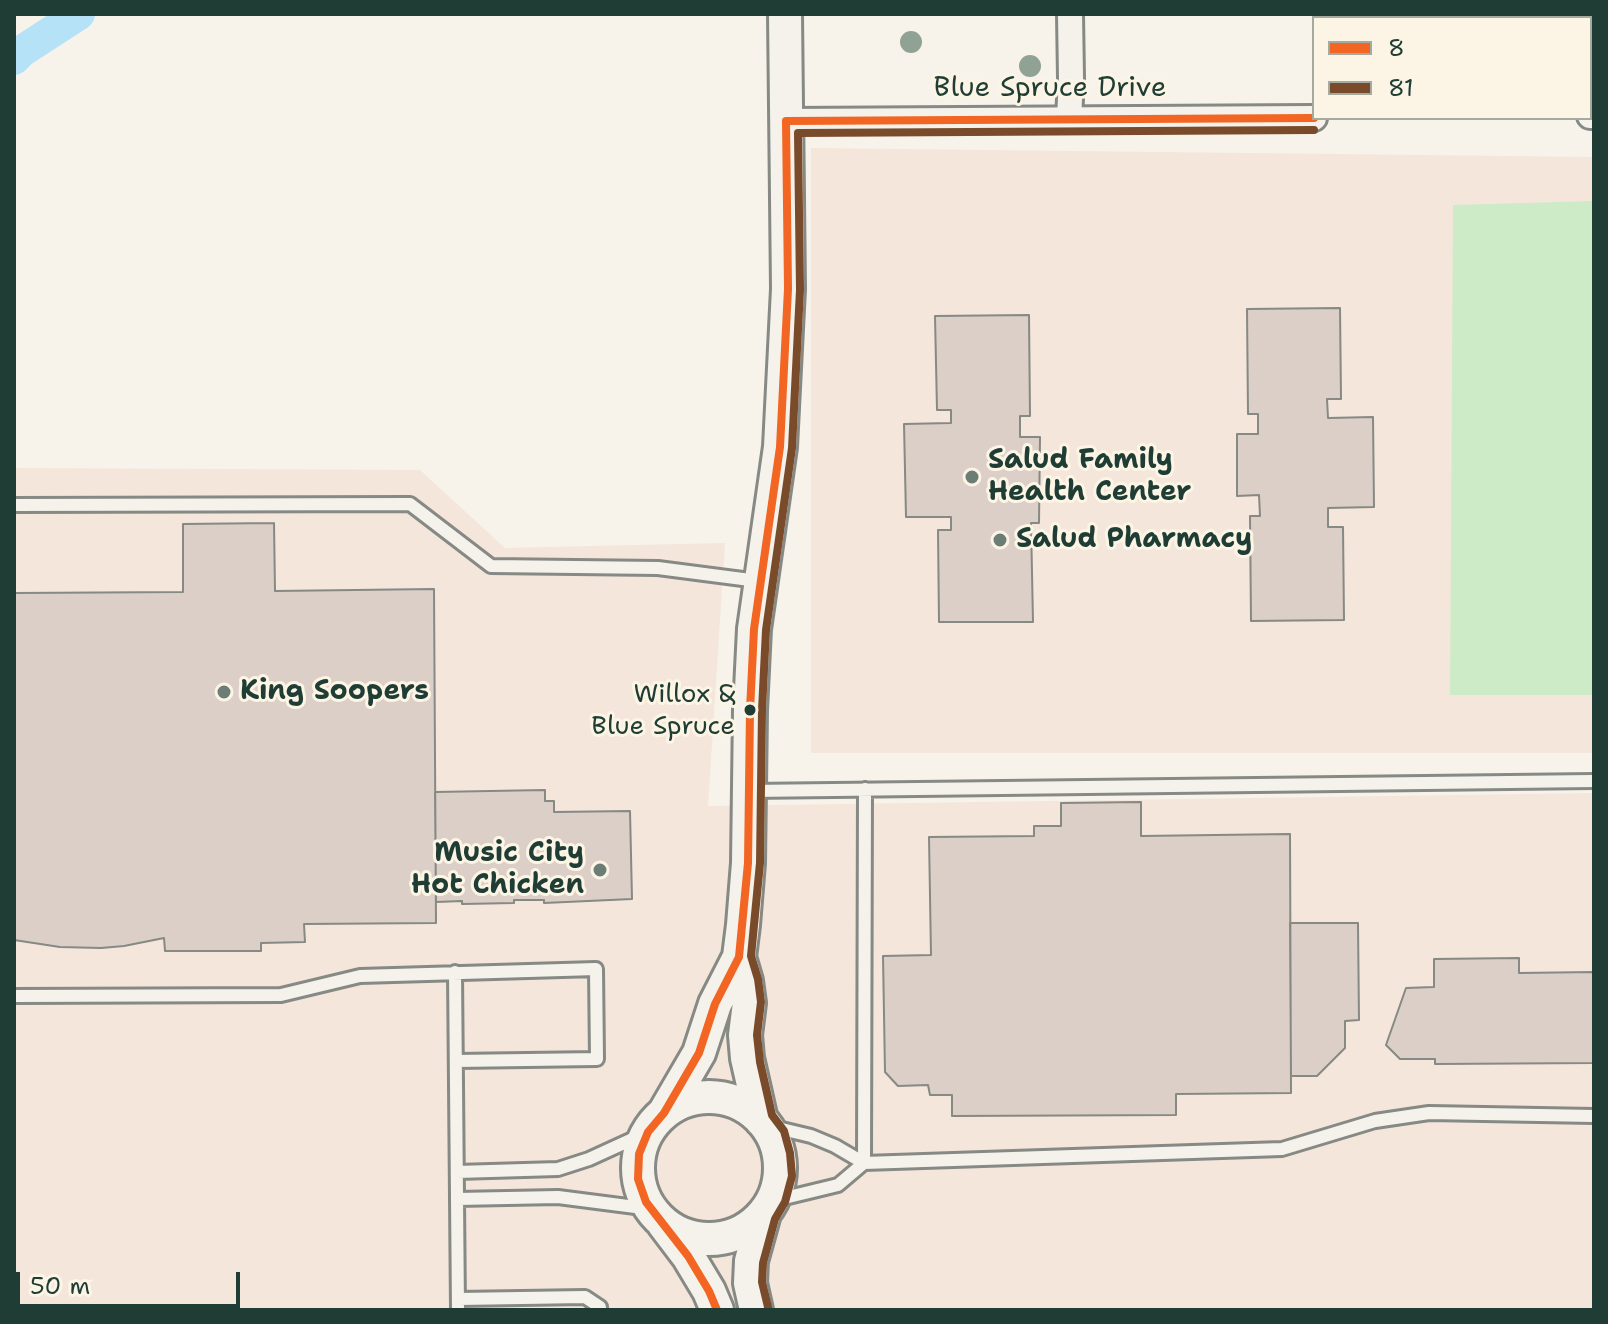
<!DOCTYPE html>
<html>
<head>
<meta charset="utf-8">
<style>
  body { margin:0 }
  #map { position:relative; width:1608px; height:1324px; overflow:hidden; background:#f7f3ea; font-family:"Shantell Sans",sans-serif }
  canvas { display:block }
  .frame { position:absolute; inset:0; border:16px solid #1f3d34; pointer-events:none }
  .legend { position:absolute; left:1312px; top:16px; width:280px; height:104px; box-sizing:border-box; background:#fcf5e5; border:2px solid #a4ab9e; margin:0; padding:10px 14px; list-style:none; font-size:24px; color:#1f3d34 }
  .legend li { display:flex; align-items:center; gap:16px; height:40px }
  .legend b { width:40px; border:2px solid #a4ab9e }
  .scale { position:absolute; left:16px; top:1272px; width:224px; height:36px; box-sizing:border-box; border:4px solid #1f3d34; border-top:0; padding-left:10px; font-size:24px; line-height:28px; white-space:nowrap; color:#1f3d34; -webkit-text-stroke:6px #fcf5e5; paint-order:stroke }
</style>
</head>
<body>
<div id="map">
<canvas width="1608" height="1324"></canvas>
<div class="frame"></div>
<ul class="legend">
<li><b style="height:10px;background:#f26522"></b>8</li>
<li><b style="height:10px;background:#7a4b2a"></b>81</li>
</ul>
<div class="scale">50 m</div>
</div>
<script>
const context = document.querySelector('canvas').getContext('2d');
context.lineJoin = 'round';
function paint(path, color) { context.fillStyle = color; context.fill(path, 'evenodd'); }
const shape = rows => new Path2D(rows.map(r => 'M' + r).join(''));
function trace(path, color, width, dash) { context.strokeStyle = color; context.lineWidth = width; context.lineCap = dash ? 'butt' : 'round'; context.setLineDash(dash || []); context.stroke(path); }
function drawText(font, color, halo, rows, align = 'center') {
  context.font = font + ' "Shantell Sans",sans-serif'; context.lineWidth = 6; context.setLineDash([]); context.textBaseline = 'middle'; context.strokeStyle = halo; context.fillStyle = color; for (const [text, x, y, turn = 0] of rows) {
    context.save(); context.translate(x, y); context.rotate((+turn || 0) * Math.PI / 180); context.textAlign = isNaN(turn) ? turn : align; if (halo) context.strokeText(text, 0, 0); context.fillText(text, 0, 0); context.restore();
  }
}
const built = shape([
  [811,148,1594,157,1594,753,811,753],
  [14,468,420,470,505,548,725,543,708,806,1594,793,1594,1310,14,1310]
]);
const green = shape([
  [1594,201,1594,695,1450,695,1453,205]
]);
const canal = shape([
  [14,59,22,51,79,14]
]);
const building = shape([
  [1340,308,1341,399,1327,399,1328,418,1373,417,1374,507,1328,508,1328,527,1343,527,1344,620,1251,621,1250,516,1260,516,1259,495,1237,496,1237,434,1258,434,1258,414,1248,414,1247,309,1340,308],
  [1029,315,1030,416,1020,416,1020,437,1040,437,1039,523,1031,523,1033,622,939,622,938,530,951,530,951,517,906,517,904,424,951,423,951,410,937,410,935,316,1029,315],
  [274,523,275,591,434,589,436,923,304,924,305,942,261,943,261,951,165,951,164,938,124,946,101,948,60,947,14,940,14,593,183,592,183,524,274,523],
  [545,790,545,801,554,801,554,812,630,811,632,899,544,903,544,900,514,900,514,903,462,904,462,901,436,902,435,792,545,790],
  [1141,802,1141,836,1290,834,1291,1093,1176,1094,1176,1115,952,1116,952,1095,930,1095,928,1085,898,1086,885,1072,883,956,931,955,929,837,1034,836,1034,826,1061,826,1061,803,1141,802],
  [1290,923,1358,923,1359,1020,1345,1021,1345,1048,1317,1076,1291,1076,1290,923],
  [1519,958,1519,973,1594,972,1594,1063,1435,1064,1435,1059,1400,1059,1386,1045,1406,988,1434,987,1434,959,1519,958]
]);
const lane = shape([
  [14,505,410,504,491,566,658,568,758,581],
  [865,789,864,1163,1282,1149,1375,1121,1429,1113,1594,1116],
  [749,791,1594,781],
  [455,972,458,1310],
  [14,996,281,995,360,976,596,969,597,1059,456,1061],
  [765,1125,811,1136,835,1146,864,1163,838,1185,772,1201],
  [457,1172,558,1169,589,1159,648,1132],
  [457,1199,558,1197,651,1209],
  [458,1299,585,1297,600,1307,600,1310]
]);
const street = shape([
  [1553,14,1553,18],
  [1590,116,1594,116],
  [1069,119,1071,78,1070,14],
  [786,121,1314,118]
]);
const secondary = shape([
  [739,957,746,981,749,1003,745,1035,747,1058,761,1120],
  '638 1168a71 71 0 1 1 142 0a71 71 0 1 1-142 0Z',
  [664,1113,699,1053,715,1004,739,957,743,925,748,863,750,710,754,629,780,447,788,289,785,14],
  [663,1223,688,1256,709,1291,717,1310],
  [756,1310,750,1283,751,1261,764,1214]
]);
const bus1 = shape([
  [717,1310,709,1291,688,1256,646,1202,638,1179,639,1154,648,1132,664,1113,699,1053,715,1004,739,957,748,863,750,710,754,629,780,447,788,289,786,121,1314,118]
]);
const bus2 = shape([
  [768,1307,762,1282,763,1263,775,1219,785,1202,792,1176,790,1153,784,1131,772,1115,760,1062,757,1035,761,1002,758,979,751,956,760,863,762,710,766,630,792,448,800,290,798,133,1314,130]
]);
const trees = [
  [911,42],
  [1030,66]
];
const markers = [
  [972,477,8,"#6b7d74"],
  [1000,540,8,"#6b7d74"],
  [224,692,8,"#6b7d74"],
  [750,710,7,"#1f3d34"],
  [600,870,8,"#6b7d74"]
];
const busNames = [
  ["Willox &",735,695],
  ["Blue Spruce",735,727]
];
const streetNames = [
  ["Blue Spruce Drive",1050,89]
];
const poiNames = [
  ["Salud Family",988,461],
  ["Health Center",988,493],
  ["Salud Pharmacy",1016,540],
  ["King Soopers",240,692],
  ["Music City",584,854,"right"],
  ["Hot Chicken",584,886,"right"]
];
paint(built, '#f4e6db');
paint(green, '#cdebc7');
trace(canal, '#b6e2f7', 32);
paint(building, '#dccfc8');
trace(building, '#868984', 2);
trace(lane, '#868984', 18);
trace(street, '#868984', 30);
trace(secondary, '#868984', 38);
trace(lane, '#f5f2ec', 12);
trace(street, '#f5f2ec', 24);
trace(secondary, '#f5f2ec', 32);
trace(bus1, '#f26522', 8);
trace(bus2, '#7a4b2a', 8);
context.fillStyle = '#90a293';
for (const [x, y] of trees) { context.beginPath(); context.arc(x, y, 11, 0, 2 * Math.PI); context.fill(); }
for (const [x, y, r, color] of markers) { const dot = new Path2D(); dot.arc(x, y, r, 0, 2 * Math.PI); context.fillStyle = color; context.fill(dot); trace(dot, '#fcf5e5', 3); }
drawText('26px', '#1f3d34', '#fcf5e5', busNames, 'right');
drawText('28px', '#1f3d34', '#fcf5e5', streetNames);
drawText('bold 28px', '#1f3d34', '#fcf5e5', poiNames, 'left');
</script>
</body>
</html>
